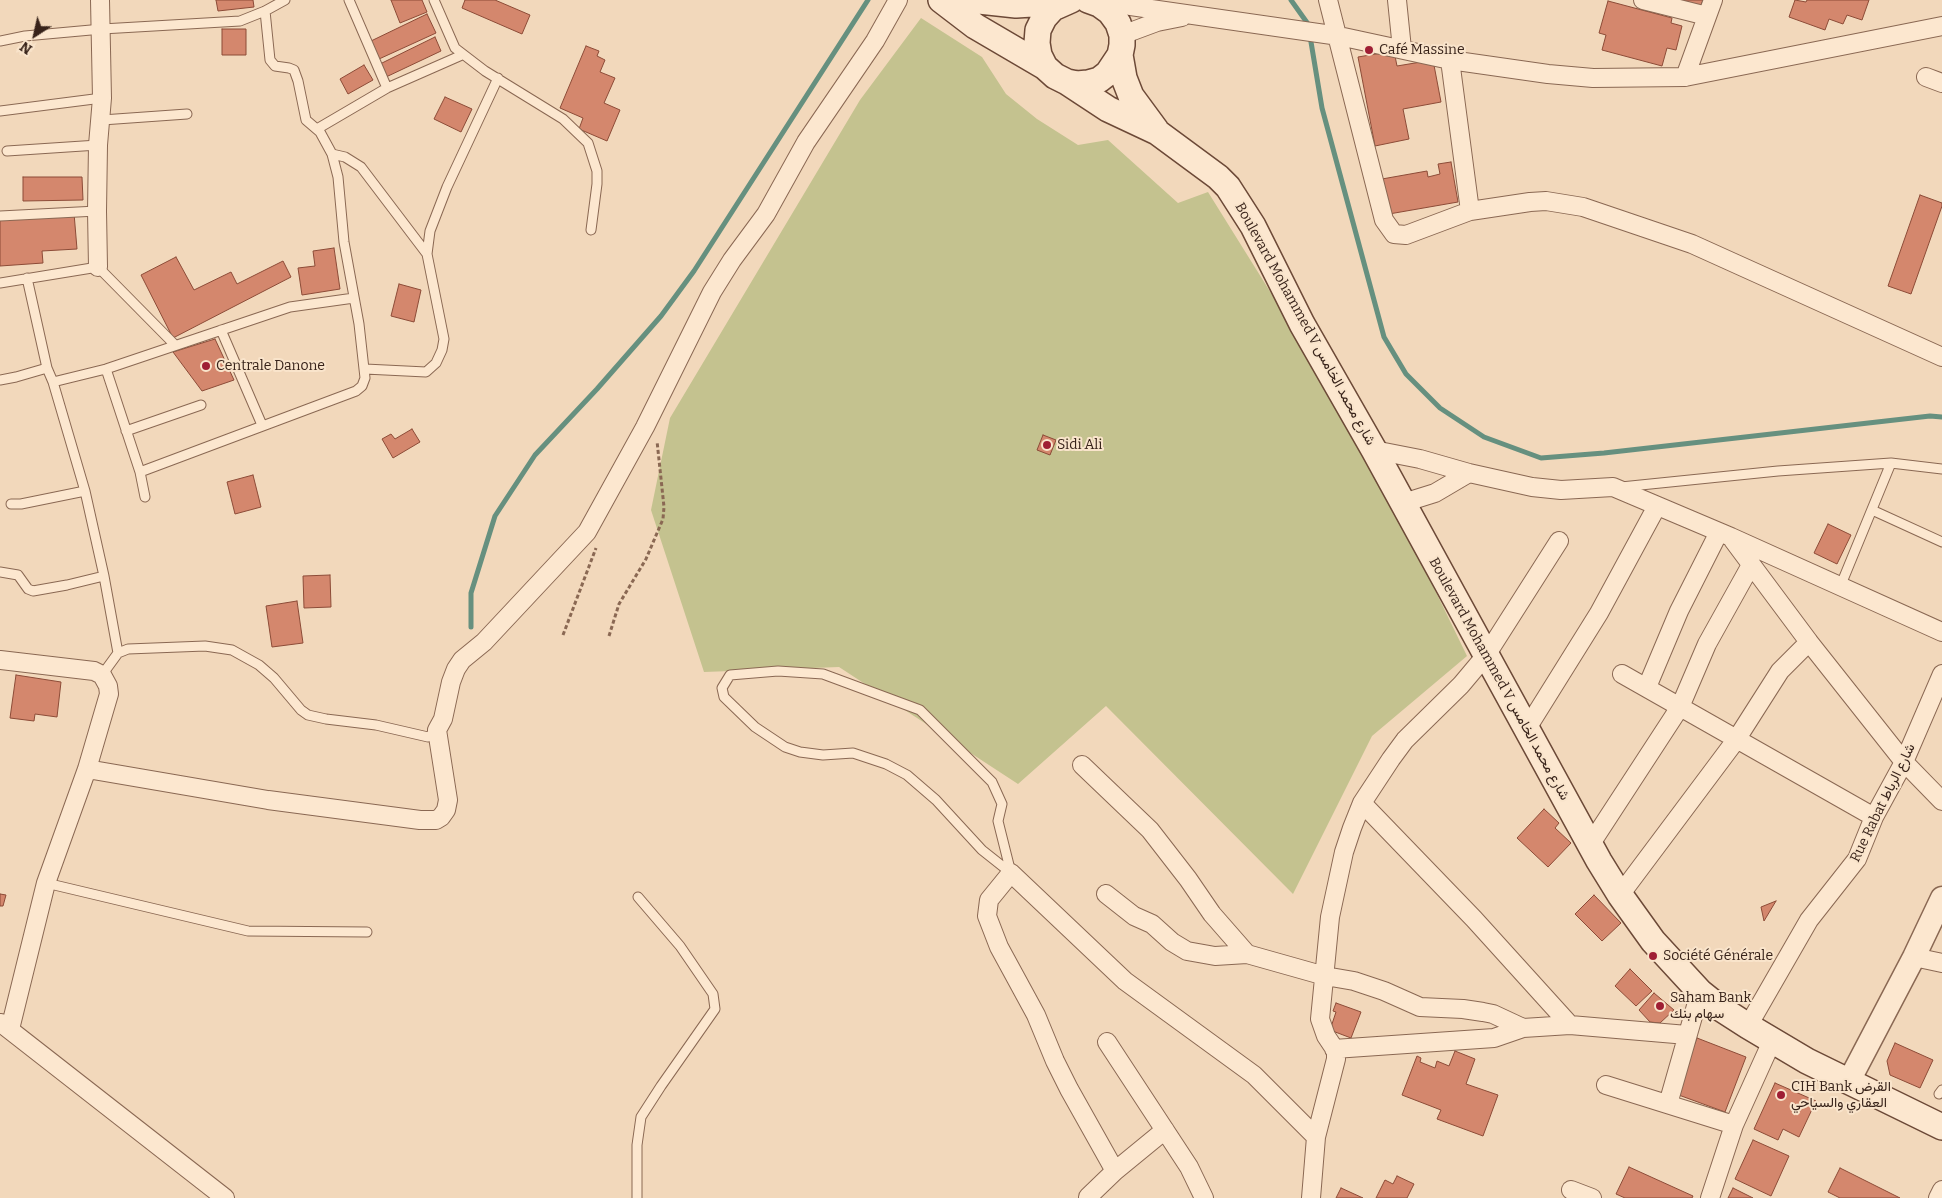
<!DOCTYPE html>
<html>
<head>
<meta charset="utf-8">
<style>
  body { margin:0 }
  #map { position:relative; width:1942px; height:1198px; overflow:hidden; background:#f2d8bb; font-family:Bitter,serif }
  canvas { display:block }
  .north { position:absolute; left:10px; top:10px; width:50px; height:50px; -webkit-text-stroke:4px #f9e4cb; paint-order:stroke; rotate:215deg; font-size:14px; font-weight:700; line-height:20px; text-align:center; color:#38231a }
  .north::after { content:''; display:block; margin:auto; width:18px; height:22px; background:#38231a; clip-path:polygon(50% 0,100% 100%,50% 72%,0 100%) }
</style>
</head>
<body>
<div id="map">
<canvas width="1942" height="1198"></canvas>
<div class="north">N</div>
</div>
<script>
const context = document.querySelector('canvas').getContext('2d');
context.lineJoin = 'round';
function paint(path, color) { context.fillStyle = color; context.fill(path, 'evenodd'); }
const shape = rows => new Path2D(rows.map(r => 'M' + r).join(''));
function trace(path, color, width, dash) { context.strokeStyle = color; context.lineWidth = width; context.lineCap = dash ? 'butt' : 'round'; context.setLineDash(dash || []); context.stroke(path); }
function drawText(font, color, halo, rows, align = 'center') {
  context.font = font + ' Bitter,Vazirmatn,serif'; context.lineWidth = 4; context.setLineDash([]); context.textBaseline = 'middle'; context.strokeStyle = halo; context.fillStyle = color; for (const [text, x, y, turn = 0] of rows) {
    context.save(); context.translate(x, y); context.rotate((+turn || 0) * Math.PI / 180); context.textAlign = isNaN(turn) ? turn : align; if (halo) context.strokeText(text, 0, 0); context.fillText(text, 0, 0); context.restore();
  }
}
const cemetery = shape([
  [921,18,982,57,1006,94,1037,119,1078,145,1108,140,1178,203,1208,192,1342,407,1397,512,1467,656,1372,736,1293,894,1106,706,1018,784,839,667,704,672,651,510,670,418,860,100]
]);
const stream = shape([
  [1291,0,1308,24,1322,108,1384,337,1406,374,1440,408,1484,437,1541,458,1604,453,1930,416,1942,417],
  [471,627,471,593,495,516,535,455,597,389,661,316,694,271,868,0]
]);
const building = shape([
  [216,0,253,0,254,7,218,11,216,0],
  [391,0,422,0,427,12,400,23,391,0],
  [465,0,495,0,530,15,522,34,462,8,465,0],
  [1671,0,1703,0,1699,10,1671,0],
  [1795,0,1806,2,1807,0,1869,0,1862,20,1847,15,1843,24,1829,19,1825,30,1789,17,1795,0],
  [1608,1,1672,18,1671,23,1682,26,1676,50,1667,48,1662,66,1602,50,1606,35,1599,33,1608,1],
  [427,14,436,33,379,59,371,41,427,14],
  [222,29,246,29,246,55,222,55,222,29],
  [435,37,441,51,386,77,380,64,435,37],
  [586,46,599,51,597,56,605,60,600,72,615,78,604,103,620,110,607,141,579,129,583,118,560,108,586,46],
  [1394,51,1397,66,1433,60,1441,102,1403,109,1409,139,1375,146,1358,57,1394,51],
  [364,65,373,80,348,94,340,79,364,65],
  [445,97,472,109,461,132,434,119,445,97],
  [1451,162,1458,202,1389,214,1382,179,1427,171,1428,177,1440,174,1438,164,1451,162],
  [23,177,82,177,83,200,23,201,23,177],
  [1920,195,1942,203,1942,206,1911,294,1888,286,1920,195],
  [74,213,77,249,42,251,43,263,0,266,0,218,74,213],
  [334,248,340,289,302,295,298,268,315,266,313,251,334,248],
  [176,257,194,290,231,272,237,284,283,261,291,277,173,338,141,275,176,257],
  [399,284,421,290,414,322,391,316,399,284],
  [215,339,234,380,202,391,173,352,215,339],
  [412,429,420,442,393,458,382,439,391,434,395,439,412,429],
  [1043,435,1056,440,1050,455,1037,450,1043,435],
  [253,475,261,507,235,514,227,482,253,475],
  [1828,524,1851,535,1837,564,1814,553,1828,524],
  [330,575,331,607,304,608,303,576,330,575],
  [297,601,303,643,272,647,266,606,297,601],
  [16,675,61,682,57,717,35,714,34,721,10,718,16,675],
  [1544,809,1559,823,1555,828,1571,843,1548,867,1517,838,1544,809],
  [0,894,6,895,3,906,0,906,0,894],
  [1594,895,1621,923,1602,941,1575,914,1594,895],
  [1776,901,1764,921,1761,907,1776,901],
  [1630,969,1652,991,1636,1006,1615,986,1630,969],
  [1654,993,1674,1010,1660,1023,1650,1022,1639,1010,1654,993],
  [1336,1003,1361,1012,1351,1038,1330,1030,1336,1012,1333,1011,1336,1003],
  [1697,1038,1746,1057,1725,1112,1676,1094,1697,1038],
  [1895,1043,1933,1060,1920,1088,1890,1075,1887,1061,1895,1043],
  [1455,1051,1475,1059,1466,1084,1498,1095,1483,1136,1437,1119,1441,1110,1402,1095,1417,1056,1421,1058,1420,1062,1435,1068,1437,1061,1449,1066,1455,1051],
  [1775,1083,1816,1101,1799,1137,1783,1129,1778,1140,1754,1129,1775,1083],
  [1753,1140,1789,1156,1771,1196,1735,1179,1753,1140],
  [1629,1167,1693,1196,1692,1198,1625,1198,1616,1194,1629,1167],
  [1840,1168,1900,1198,1840,1198,1828,1192,1840,1168],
  [1397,1176,1414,1184,1407,1198,1376,1198,1385,1180,1393,1184,1397,1176],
  [1341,1188,1363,1198,1336,1198,1341,1188],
  [1733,1188,1753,1198,1728,1198,1733,1188]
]);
const path = shape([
  [563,635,596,548],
  [609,636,619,604,646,559,663,519,664,507,657,441]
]);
const service = shape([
  [349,0,387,88],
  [434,0,455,48,485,71,563,119,588,143,597,171,597,184,591,230],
  [0,41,25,36,102,29,240,21,265,11,285,0],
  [0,111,102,98],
  [102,120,187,114],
  [317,129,387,88,462,55],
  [7,151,98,145],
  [332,154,345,157,361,167,427,254],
  [0,216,97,211],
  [27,278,47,368,53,382,85,491,104,576,118,653],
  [0,283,98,267,175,345],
  [221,330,262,425],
  [106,369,140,472,145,497],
  [365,369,426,372,436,363,442,350,444,339,427,254,430,231,447,187,498,78],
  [0,380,16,377,47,368],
  [53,382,106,369,290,307,354,298],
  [126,431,201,405],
  [140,472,356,391,362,386,365,378,359,324,344,242,338,177,332,154,320,132,306,120,298,81,294,70,289,68,275,66,270,60,265,11],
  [1621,487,1778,471,1891,463,1942,469],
  [11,504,21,504,85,491],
  [1872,510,1942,542],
  [0,572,18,575,28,589,33,591,67,585,104,576],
  [1840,587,1891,463],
  [778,671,823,674,920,710,992,782,1002,804,998,821,1011,873,982,850,936,800,907,775,886,764,853,753,823,755,800,752,785,747,755,727,724,697,722,688,730,675,778,671],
  [102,675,118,653,128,649,205,646,232,650,259,665,274,678,301,710,308,715,326,719,376,725,428,737,437,730],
  [46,883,248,931,367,932],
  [1939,1094,1942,1090],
  [637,1198,637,1145,641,1117,661,1086,715,1009,713,994,680,946,638,897]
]);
const minor = shape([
  [1328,0,1384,220,1394,234,1406,235,1470,211,1530,202,1546,201,1583,207,1692,244,1942,357],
  [1397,0,1402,49],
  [1643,0,1707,16],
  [1096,1,1339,36,1450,60,1548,74,1593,78,1685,77,1942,26],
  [1122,35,1157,22,1182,17],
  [1450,60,1470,211],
  [1685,77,1713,0],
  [1926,77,1942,83],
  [98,267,97,211,98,145,102,98,100,0],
  [1374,450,1420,459,1469,473,1532,487,1561,490,1613,487,1731,537,1942,632],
  [1403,503,1435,493,1469,473],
  [1733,540,1809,642,1904,762,1942,801],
  [0,660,94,671,102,675,108,686,109,694,87,769,46,883,10,1029],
  [1622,674,1874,817],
  [1647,687,1679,611,1719,532],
  [1526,730,1599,613,1657,506],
  [1082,765,1150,830,1188,879,1212,914,1247,954],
  [87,769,268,800,420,820,436,820,441,817,446,810,448,800,437,730,443,719,451,682,456,669,462,660,484,642,587,532,645,427,712,292,732,260,766,214,806,142,875,41,898,0],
  [1362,803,1474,919,1570,1025],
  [1590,845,1680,707,1707,644,1751,565],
  [1106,894,1134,916,1152,924,1172,942,1187,951,1215,956,1247,954,1325,976,1354,981,1384,991,1420,1007,1463,1009,1483,1012,1493,1014,1523,1028],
  [1620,895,1736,740,1780,671,1809,642],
  [1914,957,1942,963],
  [1,1023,225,1198],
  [1748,1026,1809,920,1857,859,1874,817,1904,762,1942,674],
  [1107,1042,1189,1167,1204,1198],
  [1334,1049,1494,1038,1523,1028,1570,1025,1687,1035],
  [1606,1085,1734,1125],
  [1668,1104,1700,992],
  [1115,1171,1069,1089,1055,1061,1036,1015,999,947,987,916,989,900,1011,873,1125,981,1254,1075,1316,1137],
  [1571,1190,1592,1198],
  [1088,1197,1115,1171,1165,1130],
  [1311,1198,1316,1137,1336,1059,1336,1051,1326,1036,1320,1019,1330,917,1344,852,1352,828,1362,803,1391,759,1405,740,1461,685,1487,654,1559,541],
  [1710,1198,1734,1125,1772,1041],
  [1938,1198,1942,1190]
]);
const tertiary = shape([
  [1849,1081,1914,957,1942,898]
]);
const secondary = shape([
  [941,0,975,26,1045,67],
  [970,0,1016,5,1064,2],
  [1071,0,1053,8,1044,18,1038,30,1037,43,1039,55,1045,67,1055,76,1067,82,1077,84,1088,83,1099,80,1108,73,1120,55,1122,45,1122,35,1118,23,1110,12,1099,4,1088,0],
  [1120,55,1124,78,1131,96,1156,130],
  [1067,82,1108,109,1157,132,1218,177,1228,187,1253,226,1302,324,1374,450,1599,861,1620,895,1653,941,1700,992,1720,1008,1748,1026,1807,1061,1942,1127]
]);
const markers = [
  [1369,50,5,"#9f1e34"],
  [206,366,5,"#9f1e34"],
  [1047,445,5,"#9f1e34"],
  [1653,956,5,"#9f1e34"],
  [1660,1006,5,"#9f1e34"],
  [1781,1095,5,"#9f1e34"]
];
const poiNames = [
  ["Café Massine",1379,50],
  ["Centrale Danone",216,366],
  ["Sidi Ali",1057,445],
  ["Société Générale",1663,956],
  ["Saham Bank",1670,998],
  ["سهام بنك",1670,1014],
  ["CIH Bank القرض",1791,1087],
  ["العقاري والسياحي",1791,1103]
];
const streetNames = [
  ["Boulevard Mohammed V شارع محمد الخامس",1305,324,61],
  ["Boulevard Mohammed V شارع محمد الخامس",1499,679,61],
  ["Rue Rabat شارع الرباط",1883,803,-64]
];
paint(cemetery, '#c4c28f');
trace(stream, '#66907f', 5);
paint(building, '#d4876d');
trace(building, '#8c4b37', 1);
trace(service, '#8a6853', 11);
trace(minor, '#8a6853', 20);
trace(tertiary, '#8a6853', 25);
trace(secondary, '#6c4937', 28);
trace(path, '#8a6853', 3, [4, 2.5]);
trace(service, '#fce7cf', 9);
trace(minor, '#fce7cf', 18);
trace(tertiary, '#fce7cf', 22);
trace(secondary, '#fce7cf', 25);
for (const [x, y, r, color] of markers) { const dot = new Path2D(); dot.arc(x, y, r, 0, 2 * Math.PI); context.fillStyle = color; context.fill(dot); trace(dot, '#f9e4cb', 2); }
drawText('14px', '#38231a', '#f9e4cb', poiNames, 'left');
drawText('14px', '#38231a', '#f9e4cb', streetNames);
</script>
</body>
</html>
